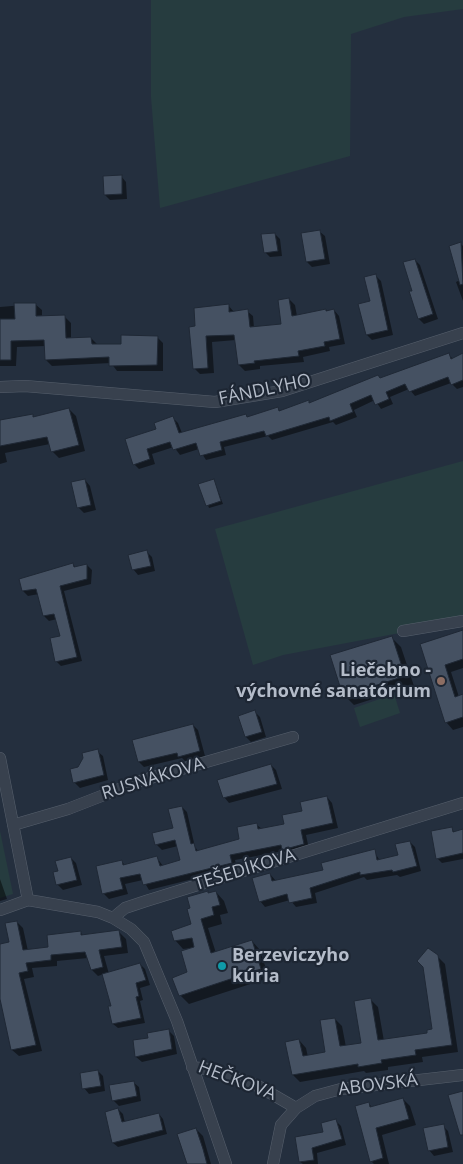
<!DOCTYPE html>
<html>
<head>
<meta charset="utf-8">
<style>
  body { margin:0 }
  canvas { display:block; background:#242f3e }
</style>
</head>
<body>
<canvas width="463" height="1164"></canvas>
<script>
const context = document.querySelector('canvas').getContext('2d');
context.lineJoin = 'round';
function paint(path, color) { context.fillStyle = color; context.fill(path, 'evenodd'); }
const shape = rows => new Path2D(rows.map(r => 'M' + r).join(''));
function trace(path, color, width, dash) { context.strokeStyle = color; context.lineWidth = width; context.lineCap = dash ? 'butt' : 'round'; context.setLineDash(dash || []); context.stroke(path); }
function drawText(font, color, halo, rows, align = 'center') {
  context.font = font + ' "Open Sans",sans-serif'; context.lineWidth = 4.5; context.setLineDash([]); context.textBaseline = 'middle'; context.strokeStyle = halo; context.fillStyle = color; for (const [text, x, y, turn = 0] of rows) {
    context.save(); context.translate(x, y); context.rotate((+turn || 0) * Math.PI / 180); context.textAlign = isNaN(turn) ? turn : align; if (halo) context.strokeText(text, 0, 0); context.fillText(text, 0, 0); context.restore();
  }
}
const green = shape([
  [151,0,463,0,463,9,404,17,351,34,350,156,160,208,151,97],
  [463,461,463,621,283,655,253,665,215,529],
  [394,694,400,713,360,727,354,708],
  [0,831,13,894,0,898]
]);
const shadow = shape([
  [121,176,126,182,127,199,110,200,105,195],
  [319,231,325,236,330,264,312,267,307,262,302,234],
  [275,234,280,239,282,256,270,257,265,252],
  [461,244,463,246,463,301,456,282,460,280],
  [415,260,420,265,438,319,424,324,419,319],
  [376,276,381,281,393,335,372,340,367,335],
  [289,299,295,305,297,316,325,310,334,310,339,316,345,344,329,347,330,351,303,357,304,362,260,366,260,369,245,371,239,365,236,340,212,342,214,373,200,374,194,368,196,328,228,305,234,312,247,311,253,316,254,328,283,325],
  [35,304,42,310,42,317,65,317,71,323,71,339,91,338,97,344,123,345,157,337,163,343,163,371,117,371,111,363,52,366,46,360,46,346,17,347,16,366,0,366,0,307],
  [448,354,453,359,463,354,463,387,457,389,451,383,415,396,409,389,390,397,393,404,381,409,375,400,354,410,357,417,336,425,333,422,272,440,268,436,224,447,226,455,206,460,199,449,180,455,174,447,152,454,155,464,139,469,134,464,157,430,173,418,178,423,182,433,245,415,248,418,277,408,281,412,308,402,310,404],
  [69,409,76,416,85,451,59,458,52,451,50,444,5,453,7,462,0,464,0,432,32,415,35,418],
  [85,480,90,486,96,510,84,513,78,507],
  [214,480,223,504,209,508,200,485],
  [146,551,152,557,155,571,138,575,133,569],
  [73,564,76,568,87,565,92,570,91,584,64,591,82,661,61,666,56,661,61,637,57,619,49,621,44,616,39,594,28,596,23,591],
  [463,631,463,668,451,672,459,697,463,695,463,727,453,730,446,722,421,644],
  [391,637,401,647,414,686,354,705,344,695],
  [255,712,260,717,266,737,251,742,246,737],
  [193,725,198,730,205,756,185,761,182,758,144,767,139,762,134,740],
  [97,751,103,756,108,780,80,788,74,782,79,768],
  [271,765,276,770,282,789,229,803,224,797],
  [327,797,332,803,338,828,306,835,309,849,288,855,284,851,235,860,237,868,149,890,143,880,125,884,128,894,109,899,104,894,122,862,125,865,157,858,163,866,182,861,178,846,162,850,157,845,154,834,174,828,182,807,187,812,195,847,199,852,241,840,257,825,262,829,286,825],
  [451,828,455,833,463,831,463,859,442,863,437,858],
  [410,842,415,847,421,871,400,877,397,875,367,880,364,877,315,893,317,903,296,907,290,900,265,907,260,901,270,874,276,881,324,871,374,851,380,861,399,856],
  [71,858,76,863,82,885,63,890,57,884,59,872],
  [0,879,7,899,0,901],
  [216,892,224,901,228,913,220,915,222,924,208,928,216,953,252,941,260,950,269,978,189,1004,180,995,188,973,193,948,183,949,175,940,192,925],
  [17,922,23,928,28,951,50,948,80,932,84,936,119,932,126,939,128,953,104,956,109,974,140,964,145,969,150,985,140,988,143,1000,140,1001,145,1023,118,1028,113,1024,112,1006,104,974,98,976,92,970,88,958,57,961,57,966,32,968,34,977,24,979,42,1051,19,1056,12,1050,0,988,0,946,10,943],
  [437,956,445,964,458,1052,422,1057,423,1062,388,1067,388,1070,366,1073,364,1071,300,1082,293,1075,299,1040,306,1048,308,1057,327,1053,335,1019,342,1026,346,1047,362,1044,371,1000,378,1007,384,1041,429,1034,434,1030],
  [169,1031,174,1036,177,1054,142,1062,136,1057,149,1039],
  [98,1071,103,1076,105,1091,89,1094,84,1088],
  [133,1082,139,1087,141,1101,119,1106,113,1100],
  [403,1099,410,1106,416,1125,382,1135,389,1164,374,1164,371,1161,369,1104,373,1108],
  [118,1109,123,1114,125,1123,159,1114,163,1119,167,1134,118,1147,113,1143,106,1113],
  [336,1121,341,1126,346,1145,317,1153,318,1164,303,1164,300,1162],
  [443,1126,448,1131,453,1152,434,1156,429,1150],
  [196,1129,203,1136,211,1164,188,1164]
]);
const building = shape([
  [122,175,122,194,104,195,103,176,122,175],
  [320,230,325,259,306,262,301,233,320,230],
  [275,233,278,251,264,253,261,234,275,233],
  [461,242,463,284,460,285,449,246,461,242],
  [415,259,433,314,418,319,409,291,412,291,403,262,415,259],
  [376,274,388,330,366,335,358,304,370,301,364,277,376,274],
  [289,298,292,316,326,309,326,311,334,309,340,339,324,342,325,346,298,351,299,356,254,361,255,363,238,365,234,335,206,336,208,368,193,369,189,327,195,326,194,308,229,304,229,312,248,309,250,327,281,324,278,300,289,298],
  [14,303,36,303,36,316,65,315,66,338,91,337,92,344,121,344,121,335,158,336,157,365,109,366,109,357,45,360,44,340,11,341,11,360,0,360,0,319,15,319,14,303],
  [449,353,451,359,463,353,463,380,451,385,448,377,409,392,405,384,386,392,389,399,375,405,371,395,350,404,353,412,330,421,329,417,266,436,264,431,220,442,222,450,200,456,196,443,173,450,170,442,147,449,150,459,133,465,125,439,156,429,154,423,173,416,179,433,246,414,247,417,278,407,279,411,309,400,309,403,378,375,380,378,449,353],
  [69,408,79,445,51,452,47,437,0,446,0,420,33,414,33,417,69,408],
  [85,479,91,505,77,508,71,482,85,479],
  [214,479,221,501,206,506,198,484,214,479],
  [147,550,151,566,132,570,128,555,147,550],
  [73,563,74,567,87,564,87,579,60,586,77,657,55,662,50,638,60,636,54,614,43,616,36,589,22,591,19,579,73,563],
  [463,630,463,659,445,665,455,697,463,694,463,717,445,723,420,644,463,630],
  [392,636,405,676,343,696,330,655,392,636],
  [255,710,262,732,245,737,238,716,255,710],
  [193,724,200,751,178,757,177,753,138,762,132,740,193,724],
  [98,749,104,775,73,783,70,769,78,767,83,758,82,753,98,749],
  [271,764,277,784,223,798,217,780,271,764],
  [327,796,333,823,301,830,304,844,282,850,281,845,230,855,232,863,143,885,140,874,120,878,123,889,102,894,96,866,122,860,123,865,157,856,160,866,180,860,175,840,155,845,152,833,173,828,168,809,182,806,191,844,194,843,196,851,239,839,237,827,257,823,258,829,284,824,282,815,302,811,300,802,327,796],
  [452,827,453,832,463,829,463,853,436,859,431,831,452,827],
  [410,841,417,866,393,872,392,870,360,875,360,872,310,888,312,898,289,903,287,894,259,902,252,878,270,873,272,881,323,870,321,863,375,849,377,860,398,855,395,844,410,841],
  [71,857,77,880,56,885,53,872,58,871,55,861,71,857],
  [208,891,208,893,216,891,220,905,212,907,214,915,201,919,211,953,252,940,261,969,179,996,172,978,187,972,181,951,194,947,192,938,174,941,171,931,191,924,187,909,190,908,187,897,208,891],
  [17,921,23,950,48,947,47,935,81,931,81,935,119,930,122,947,99,950,103,967,91,970,85,952,51,955,51,960,26,963,28,971,19,973,36,1045,11,1050,0,999,0,944,9,942,5,923,17,921],
  [428,948,438,955,452,1045,415,1050,416,1055,381,1060,382,1063,358,1067,358,1064,292,1075,285,1042,299,1039,303,1056,325,1052,320,1020,335,1018,340,1046,361,1043,354,1001,371,998,378,1040,427,1033,427,1030,432,1029,423,967,417,961,428,948],
  [140,963,146,980,136,983,139,996,136,997,141,1018,112,1024,108,1006,111,1006,102,974,140,963],
  [169,1029,172,1049,135,1057,133,1040,148,1038,147,1033,169,1029],
  [98,1070,101,1086,82,1089,80,1073,98,1070],
  [134,1081,137,1096,112,1101,109,1085,134,1081],
  [463,1091,463,1135,460,1135,448,1095,463,1091],
  [403,1098,409,1119,376,1128,383,1158,370,1162,355,1106,369,1102,370,1107,403,1098],
  [118,1108,122,1122,159,1113,163,1130,112,1143,105,1112,118,1108],
  [336,1119,342,1139,312,1148,314,1160,299,1162,295,1137,323,1132,321,1123,336,1119],
  [444,1124,448,1147,428,1151,423,1128,444,1124],
  [196,1128,203,1149,207,1164,187,1164,177,1134,196,1128]
]);
const minor = shape([
  [0,387,25,386,215,402,282,391,463,333],
  [403,631,463,621],
  [0,758,28,900],
  [13,825,68,809,140,781,293,737],
  [0,910,28,900,98,912,113,918,125,908,146,901,463,803],
  [113,918,131,929,144,942,177,1021,226,1164],
  [192,1067,208,1069,258,1086,296,1108],
  [273,1164,281,1125,296,1108,315,1096,341,1089,463,1075]
]);
const markers = [
  [441,681,5,"#8d6e63"],
  [222,966,5,"#0f9aa8"]
];
const streetNames = [
  ["FÁNDLYHO",265,390,-12],
  ["RUSNÁKOVA",153,779,-17],
  ["TEŠEDÍKOVA",245,870,-17],
  ["HEČKOVA",237,1081,21],
  ["ABOVSKÁ",378,1085,-7]
];
const poiNames = [
  ["Liečebno -",431,671],
  ["výchovné sanatórium",431,692],
  ["Berzeviczyho",232,956,"left"],
  ["kúria",232,977,"left"]
];
paint(green, '#263c3f');
paint(shadow, '#0007');
paint(building, '#455162');
trace(building, '#1f2835', 1);
trace(minor, '#565f6c', 12);
trace(minor, '#38414e', 11);
for (const [x, y, r, color] of markers) { const dot = new Path2D(); dot.arc(x, y, r, 0, 2 * Math.PI); context.fillStyle = color; context.fill(dot); trace(dot, '#1d2633', 2); }
drawText('18px', '#b4bcc9', '#1d2633', streetNames);
drawText('bold 18px', '#b4bcc9', '#1d2633', poiNames, 'right');
</script>
</body>
</html>
